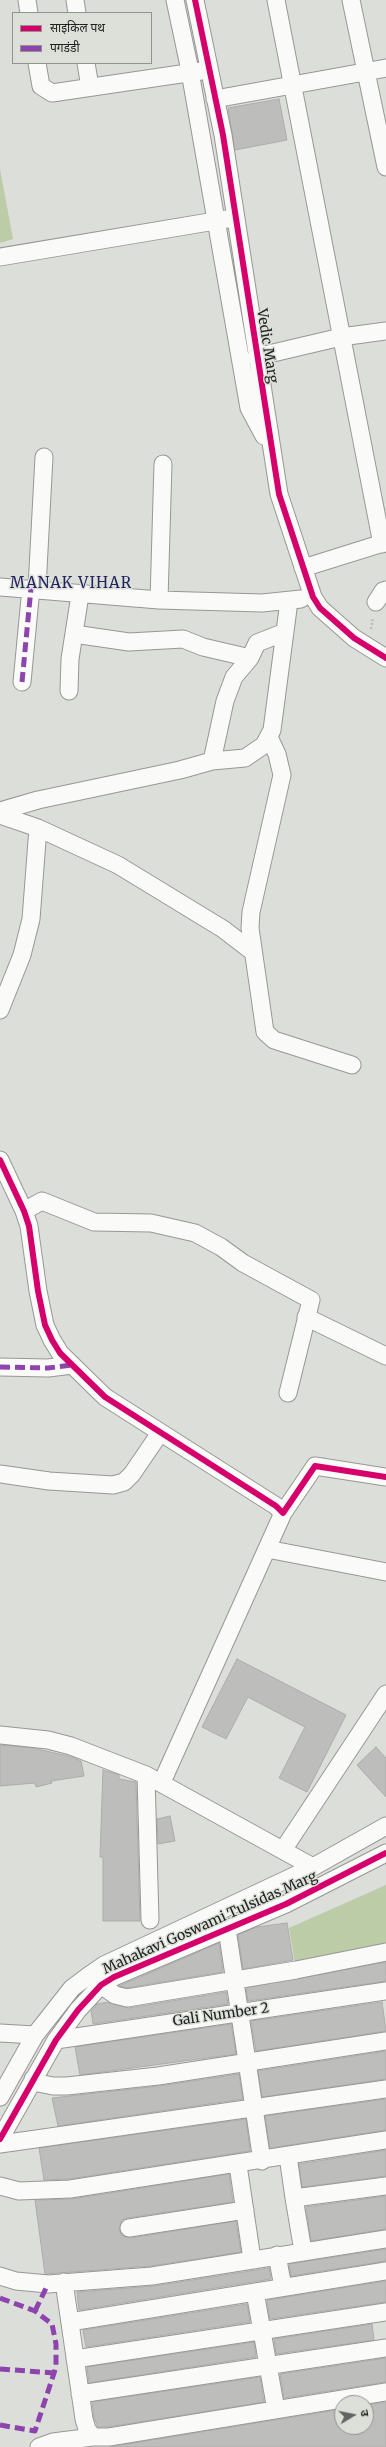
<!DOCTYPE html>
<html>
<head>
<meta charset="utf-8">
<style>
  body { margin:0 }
  #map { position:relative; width:386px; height:2447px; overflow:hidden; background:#dcdeda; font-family:Merriweather,"Noto Sans Devanagari",serif }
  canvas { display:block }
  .legend { position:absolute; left:12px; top:12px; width:140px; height:52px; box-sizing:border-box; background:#dce0d8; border:1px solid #91948e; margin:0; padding:5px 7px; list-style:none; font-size:12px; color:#212320 }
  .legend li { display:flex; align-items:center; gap:8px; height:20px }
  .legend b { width:20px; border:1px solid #91948e }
  .north { position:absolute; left:334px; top:2395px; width:40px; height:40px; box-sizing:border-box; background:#dce0d8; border:1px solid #91948e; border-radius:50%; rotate:80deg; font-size:11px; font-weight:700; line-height:16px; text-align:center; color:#212320 }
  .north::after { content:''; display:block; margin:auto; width:14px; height:18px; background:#626461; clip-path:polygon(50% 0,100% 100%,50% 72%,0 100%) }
</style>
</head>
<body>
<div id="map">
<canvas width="386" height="2447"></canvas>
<ul class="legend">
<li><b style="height:5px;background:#d6006c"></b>साइकिल पथ</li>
<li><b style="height:5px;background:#8e44ad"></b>पगडंडी</li>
</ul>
<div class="north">उ</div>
</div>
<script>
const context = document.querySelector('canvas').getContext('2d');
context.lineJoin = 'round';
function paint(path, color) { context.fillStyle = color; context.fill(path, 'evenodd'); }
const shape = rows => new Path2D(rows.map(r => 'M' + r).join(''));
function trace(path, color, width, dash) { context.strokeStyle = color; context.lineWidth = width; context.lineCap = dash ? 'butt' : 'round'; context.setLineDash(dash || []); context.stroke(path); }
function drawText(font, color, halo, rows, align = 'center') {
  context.font = font + ' Merriweather,serif'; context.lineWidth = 3; context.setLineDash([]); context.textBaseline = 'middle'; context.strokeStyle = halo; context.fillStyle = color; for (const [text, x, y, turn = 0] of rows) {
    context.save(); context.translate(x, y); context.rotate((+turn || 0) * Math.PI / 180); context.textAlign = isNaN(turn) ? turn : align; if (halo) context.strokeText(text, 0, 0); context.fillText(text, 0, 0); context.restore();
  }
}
const green = shape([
  [0,169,13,239,0,243],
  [386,1885,386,1950,296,1970,289,1928]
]);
const building = shape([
  [279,99,287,140,235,150,228,108,279,99],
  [237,1659,346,1715,307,1792,279,1778,305,1727,248,1697,226,1739,202,1727,237,1659],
  [0,1745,33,1748,72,1757,81,1761,84,1776,51,1781,52,1783,36,1787,35,1783,0,1786,0,1745],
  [376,1747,386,1758,386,1797,357,1765,376,1747],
  [103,1770,119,1775,119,1779,136,1782,140,1921,103,1921,103,1857,100,1857,103,1770],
  [170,1816,175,1841,158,1844,157,1819,170,1816],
  [287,1923,293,1960,243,1969,238,1935,257,1927,287,1923],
  [219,1943,223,1972,127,1988,119,1986,219,1943],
  [386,1962,386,1981,248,2001,246,1988,386,1962],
  [226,1992,228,2004,93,2024,91,2011,97,2004,108,2002,129,2008,226,1992],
  [382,2002,386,2031,256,2051,251,2021,382,2002],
  [231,2024,236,2054,80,2075,75,2047,231,2024],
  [386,2051,386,2079,262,2097,258,2071,386,2051],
  [239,2074,243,2099,58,2126,52,2098,159,2086,239,2074],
  [386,2099,386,2130,270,2148,265,2116,386,2099],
  [246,2119,250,2151,69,2179,44,2180,39,2148,246,2119],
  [386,2150,386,2176,302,2187,299,2164,386,2150],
  [229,2174,233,2202,127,2218,122,2220,119,2229,121,2235,131,2238,236,2221,241,2252,151,2266,45,2274,35,2200,72,2199,229,2174],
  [386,2196,386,2229,311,2241,306,2207,386,2196],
  [386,2249,386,2261,291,2276,289,2264,386,2249],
  [269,2268,271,2279,79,2310,77,2292,154,2286,269,2268],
  [386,2281,386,2302,270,2319,267,2300,386,2281],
  [247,2304,250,2322,86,2347,83,2330,247,2304],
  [372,2324,374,2340,276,2354,274,2339,372,2324],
  [254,2342,256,2357,89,2383,87,2367,254,2342],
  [386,2358,386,2382,284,2398,280,2374,386,2358],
  [260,2377,264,2402,108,2427,98,2427,94,2418,92,2402,260,2377],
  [386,2402,386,2447,109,2447,342,2409,342,2427,366,2427,366,2405,386,2402]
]);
const path = shape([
  [371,629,373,618]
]);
const minor = shape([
  [27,0,29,13],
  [75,0,77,13],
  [175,0,189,66,249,408,264,436],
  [195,0,223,135,279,494,313,597,320,608,354,638,386,658],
  [276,0,382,544],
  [351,0,386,167],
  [37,63,41,86,52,93,201,71],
  [86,63,90,87],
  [215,99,386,68],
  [0,257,227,219],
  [256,357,341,337,386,331],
  [303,568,386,542],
  [0,587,159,600,262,603,301,599],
  [37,588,44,457],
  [159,600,163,464],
  [376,602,383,591,386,590],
  [74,634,129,642,183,639,203,647,250,658,257,643,285,632],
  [22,682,31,588],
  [69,691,70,659,80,595],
  [269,737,277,754,282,775,251,912,250,928,265,1032,274,1040,352,1065],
  [212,761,225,701,234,677,250,658],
  [0,811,38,800,180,770,212,761,245,758,264,745,272,730,289,601],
  [0,815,38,828,31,919,22,955,0,1010],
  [38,828,118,865,223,929,253,952],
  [0,1160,24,1211,29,1226,38,1291,45,1325,52,1340,60,1353,105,1397,276,1506,283,1513,315,1466,386,1477],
  [24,1211,42,1201,94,1222,151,1223,195,1233,221,1247,243,1263,311,1300,288,1393],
  [306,1317,386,1356],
  [0,1367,48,1368,72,1365],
  [0,1474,49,1481,113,1485,124,1482,132,1474,160,1433],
  [267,1549,386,1572],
  [0,1735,48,1740,71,1746,146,1775,313,1867],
  [146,1775,150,1920],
  [162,1782,283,1513],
  [283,1850,386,1694],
  [227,1929,262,2161],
  [101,1985,115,1995,127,1998,296,1970,386,1952],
  [0,2033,35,2035],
  [56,2040,386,1991],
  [33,2079,38,2083,53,2086,67,2086,158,2076,386,2041],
  [0,2097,35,2035,72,1988,88,1976,104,1965,313,1867,386,1826],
  [0,2139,56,2040,78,2010,101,1985,114,1977,286,1904,386,1853],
  [0,2144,386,2089],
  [288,2156,294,2198,386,2186],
  [238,2165,252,2259],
  [0,2186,19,2191,70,2189,386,2140],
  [294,2198,303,2251],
  [129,2228,245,2210],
  [277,2255,283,2287],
  [0,2276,16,2281,48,2284,152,2276,386,2239],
  [64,2282,84,2419,87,2429,93,2437,109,2437,386,2392],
  [255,2292,276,2410],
  [70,2322,386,2271],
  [75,2359,386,2312],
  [80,2394,386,2348],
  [39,2447,53,2442,93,2437]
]);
const quiet = shape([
  [22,682,31,588],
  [0,1367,48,1368,72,1365],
  [0,2298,35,2311,52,2324,56,2344,56,2367,35,2431,0,2425],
  [35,2311,48,2284],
  [0,2369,54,2373]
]);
const cycleway = shape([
  [195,0,223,135,279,494,313,597,320,608,354,638,386,658],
  [0,1160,24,1211,29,1226,38,1291,45,1325,52,1340,60,1353,105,1397,276,1506,283,1513,315,1466,386,1477],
  [0,2139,56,2040,78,2010,101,1985,114,1977,286,1904,386,1853]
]);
const streetNames = [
  ["Vedic Marg",267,346,81],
  ["Mahakavi Goswami Tulsidas Marg",210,1923,-24],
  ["Gali Number 2",221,2015,-8]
];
const neighbourhoodNames = [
  ["MANAK VIHAR",71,584]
];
paint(green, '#bccca7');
paint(building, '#bdbebb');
trace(building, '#acadaa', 1);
trace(minor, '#969894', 19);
trace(path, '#bdbebc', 2.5, [2, 2]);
trace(minor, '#fafaf9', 17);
trace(quiet, '#8e44ad', 5, [10, 5]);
trace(cycleway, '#d6006c', 6);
drawText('14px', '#212320', '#dce0d8', streetNames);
context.letterSpacing = '1px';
drawText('15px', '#23245e', '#dce0d8', neighbourhoodNames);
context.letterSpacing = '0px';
</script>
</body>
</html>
